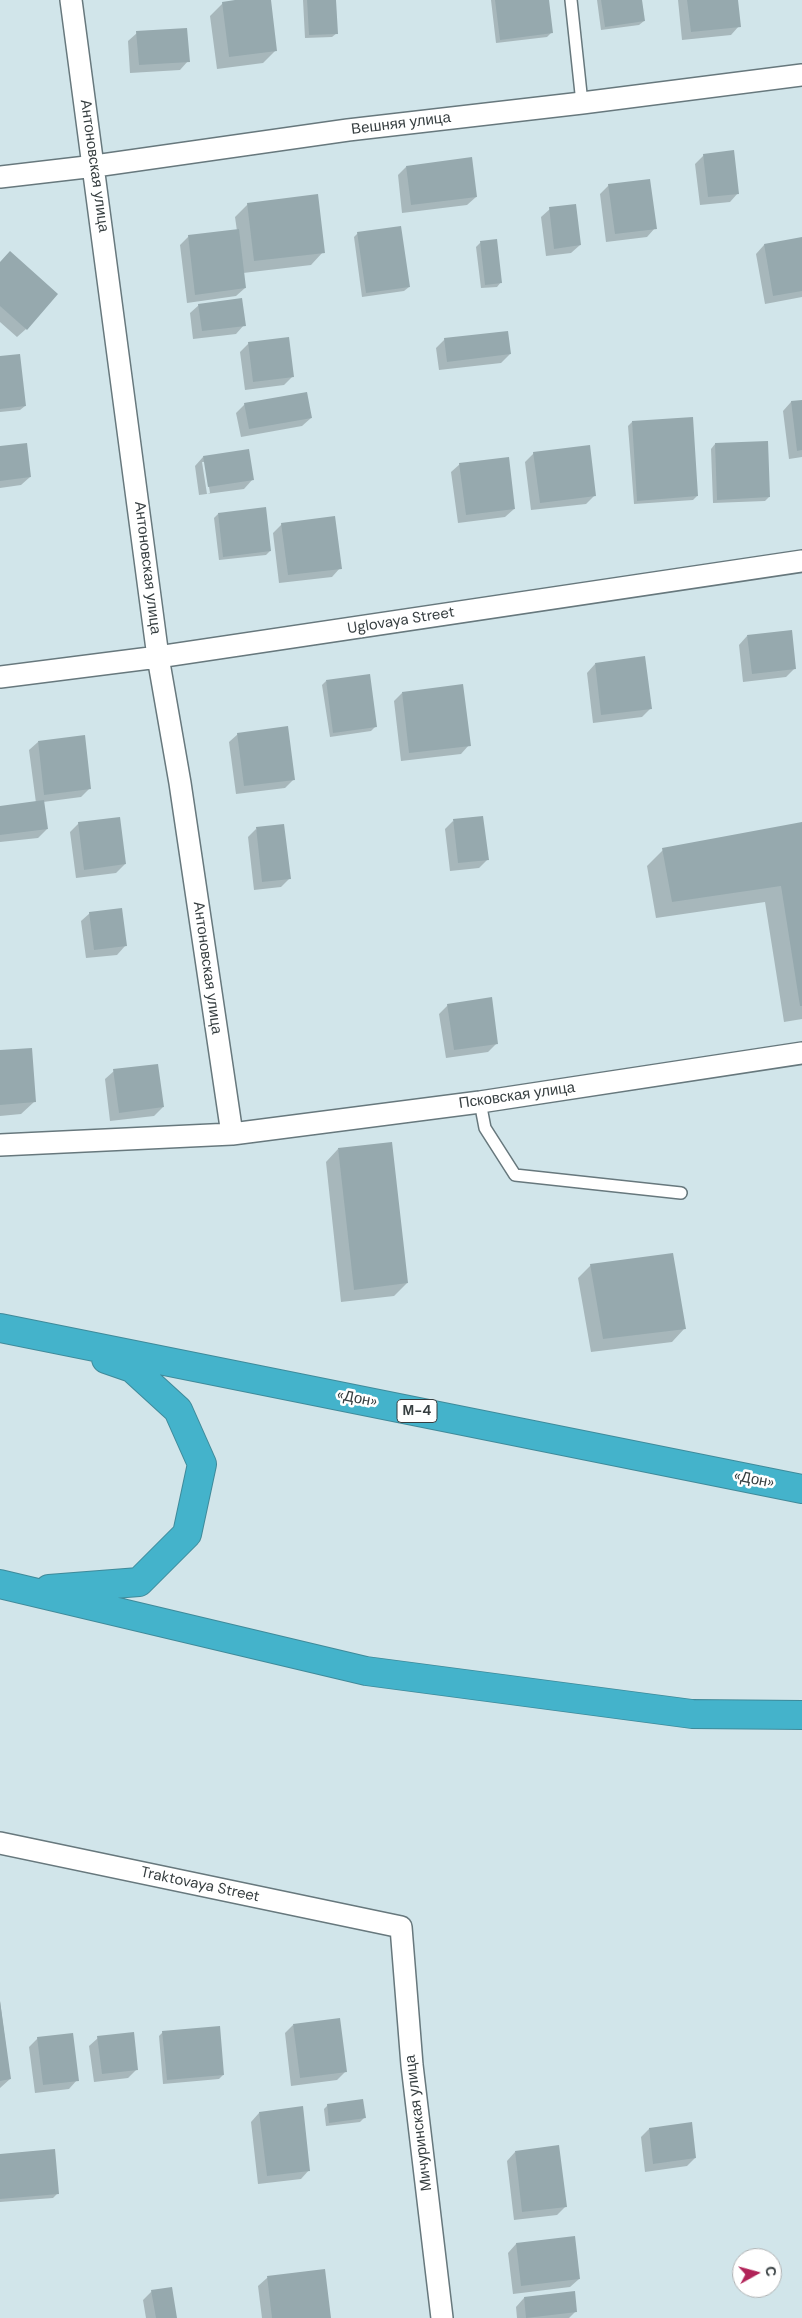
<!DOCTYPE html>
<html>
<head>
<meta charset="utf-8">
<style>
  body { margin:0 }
  #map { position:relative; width:802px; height:2318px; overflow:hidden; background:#d1e5ea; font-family:"DM Sans",sans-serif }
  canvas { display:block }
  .north { position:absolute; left:732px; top:2248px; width:50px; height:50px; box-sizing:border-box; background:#fff; border:1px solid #afb2b3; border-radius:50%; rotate:83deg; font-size:14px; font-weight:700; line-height:20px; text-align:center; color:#363e40 }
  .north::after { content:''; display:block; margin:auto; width:18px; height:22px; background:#b12358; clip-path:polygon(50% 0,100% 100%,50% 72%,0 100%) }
</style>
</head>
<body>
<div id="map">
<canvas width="802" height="2318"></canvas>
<div class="north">С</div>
</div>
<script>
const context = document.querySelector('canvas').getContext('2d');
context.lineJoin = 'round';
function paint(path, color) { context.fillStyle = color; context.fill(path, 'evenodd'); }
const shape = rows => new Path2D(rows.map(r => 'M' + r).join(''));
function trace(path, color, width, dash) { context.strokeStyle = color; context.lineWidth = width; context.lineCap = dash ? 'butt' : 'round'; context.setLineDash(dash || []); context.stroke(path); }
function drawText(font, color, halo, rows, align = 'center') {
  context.font = font + ' "DM Sans",sans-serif'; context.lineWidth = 5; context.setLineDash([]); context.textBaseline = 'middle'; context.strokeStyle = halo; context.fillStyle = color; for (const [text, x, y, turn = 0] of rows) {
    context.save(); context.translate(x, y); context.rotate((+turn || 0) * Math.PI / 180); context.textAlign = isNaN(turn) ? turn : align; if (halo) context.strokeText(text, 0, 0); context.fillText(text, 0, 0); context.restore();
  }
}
const shadow = shape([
  [246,0,270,0,276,50,263,63,217,69,210,16,223,3],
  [303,0,335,0,337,33,332,37,305,38],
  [491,0,547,0,551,33,547,37,496,43],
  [597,0,641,0,644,21,639,25,601,30],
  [678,0,736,0,739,26,731,35,682,40],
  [137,33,188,61,180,70,130,73,128,41],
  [704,155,738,193,730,202,700,205,695,164],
  [406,167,476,197,467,205,402,213,398,175],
  [609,185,655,228,647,237,606,242,600,194],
  [248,204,323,252,311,265,243,273,245,288,236,296,187,303,180,245,189,236,237,231,235,217],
  [550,209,580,245,571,253,546,256,541,217],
  [358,233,409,287,404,291,362,297,354,237],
  [802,238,802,297,765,304,756,254,764,245],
  [496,241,501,282,497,287,481,288,476,247,480,243],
  [0,263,26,329,17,337,0,322],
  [199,305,244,325,236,334,193,339,190,313],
  [445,339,510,354,501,363,439,370,436,348],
  [249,343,293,376,284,385,245,390,240,352],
  [0,357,25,406,20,410,0,412],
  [802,401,802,457,789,459,783,411,791,402],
  [245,404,311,418,302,426,241,437,236,413],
  [632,422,697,496,693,500,634,504,628,426],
  [715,444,769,497,765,501,713,503,711,449],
  [0,447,30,477,21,485,0,488],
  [534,453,595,495,586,504,531,510,525,462],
  [203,457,252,480,244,489,199,495,195,466],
  [202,462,205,462,210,493,207,494],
  [460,464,514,509,505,517,458,523,451,472],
  [218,514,270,551,266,555,219,560,214,518],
  [282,524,340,568,332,577,279,583,273,533],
  [747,636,795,668,786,677,743,682,739,645],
  [595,664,650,709,642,717,593,723,587,673],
  [326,681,375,727,371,731,330,737,322,685],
  [402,693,469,745,461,754,401,761,394,701],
  [238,734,294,779,285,788,236,794,229,742],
  [38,742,90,788,81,797,43,802,47,829,38,838,0,842,0,807,36,803,29,750],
  [453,821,488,859,479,868,450,871,445,829],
  [79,823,125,864,116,873,76,878,70,832],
  [802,824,802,1019,784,1022,765,902,656,918,647,866,663,850],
  [256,829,289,879,281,887,254,890,248,837],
  [90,913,125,946,117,955,86,958,81,921],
  [448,1005,497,1043,488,1052,446,1058,439,1014],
  [0,1051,34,1102,21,1114,0,1116],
  [114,1071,163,1107,154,1116,110,1121,105,1079],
  [338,1149,407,1283,394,1296,341,1302,326,1162],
  [591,1265,684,1329,672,1342,591,1352,578,1278],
  [0,2001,10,2079,0,2088],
  [293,2025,346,2071,337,2080,291,2086,285,2033],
  [163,2032,223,2075,219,2079,163,2084,159,2036],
  [38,2038,77,2080,69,2089,35,2093,29,2047],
  [98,2038,137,2069,128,2078,94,2082,89,2046],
  [328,2105,364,2118,360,2122,326,2126,324,2109],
  [259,2113,309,2170,301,2179,258,2184,251,2122],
  [649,2129,695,2158,687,2166,645,2172,641,2137],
  [515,2152,566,2206,557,2215,514,2220,507,2161],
  [0,2155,57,2194,53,2198,0,2202],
  [516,2244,579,2279,570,2287,513,2294,508,2253],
  [324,2271,330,2318,262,2318,258,2286,267,2278],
  [152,2291,175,2318,146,2318,143,2300],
  [524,2298,576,2311,569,2318,517,2318,516,2307]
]);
const building = shape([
  [235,0,271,0,277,51,229,57,222,2],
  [307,0,336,0,338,34,309,35],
  [495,0,549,0,553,33,500,40],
  [601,0,642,0,645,21,605,27],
  [687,0,738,0,741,27,691,32],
  [187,28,190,62,139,65,136,31],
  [734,150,739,194,708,197,703,154],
  [472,157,477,197,411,205,406,166],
  [650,179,657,229,615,234,608,184],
  [318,194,325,253,254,261,247,203],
  [576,204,581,245,554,249,549,207],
  [401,226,410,287,366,293,357,232],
  [239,229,246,288,195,295,188,235],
  [802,237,802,291,773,296,764,244],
  [497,239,502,283,485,285,480,241],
  [10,251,58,294,27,330,0,306,0,262],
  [242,298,246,326,202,331,198,304],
  [508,331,511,354,447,362,444,338],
  [289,337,294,377,253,382,248,342],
  [20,354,26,406,0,409,0,356],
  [307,392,312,418,249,429,244,403],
  [802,400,802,450,797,451,791,401],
  [693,417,698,496,637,501,632,421],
  [768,441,770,497,717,500,715,443],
  [27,443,31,477,0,481,0,446],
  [590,445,596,496,540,503,533,452],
  [249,449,254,480,208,487,203,456],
  [509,457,515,509,466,515,459,463],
  [266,507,271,551,223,557,218,513],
  [335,516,342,569,288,575,281,523],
  [792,630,796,669,752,674,747,635],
  [645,656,652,709,601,715,595,663],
  [370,674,377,727,333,733,326,680],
  [463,684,471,746,409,753,402,692],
  [288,726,295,780,244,786,237,733],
  [85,735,91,789,44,795,38,741],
  [44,800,48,829,0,835,0,806],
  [483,816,489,860,458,863,453,819],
  [120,817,126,864,84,870,78,822],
  [802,822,802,1006,800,1006,781,886,672,902,662,848],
  [284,824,291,879,262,882,256,827],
  [122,908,127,946,94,950,89,912],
  [492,997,498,1044,454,1050,447,1004],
  [32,1048,36,1102,0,1105,0,1050],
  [158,1064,164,1107,119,1113,113,1069],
  [392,1142,408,1283,354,1290,338,1148],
  [673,1253,686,1329,603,1339,590,1264],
  [0,2001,11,2079,0,2081],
  [340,2018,347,2072,300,2078,293,2024],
  [220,2026,224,2075,167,2080,162,2031],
  [134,2032,138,2070,102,2074,97,2036],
  [73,2033,79,2081,43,2085,37,2037],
  [363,2099,366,2118,329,2123,327,2104],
  [303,2106,310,2171,267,2176,259,2112],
  [692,2122,696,2158,653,2164,649,2128],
  [559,2145,567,2207,522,2212,515,2151],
  [55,2149,59,2194,0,2199,0,2154],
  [575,2236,580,2279,521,2286,516,2243],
  [325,2269,331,2318,272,2318,267,2276],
  [172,2287,177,2318,156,2318,151,2290],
  [575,2291,577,2312,526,2318,524,2297]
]);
const lane = shape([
  [571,0,582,103],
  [480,1102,485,1128,515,1175,681,1193]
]);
const street = shape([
  [71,0,158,657,180,783,232,1134],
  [0,177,95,166,348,130,582,103,802,75],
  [0,677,158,657,802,561],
  [0,1145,232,1134,480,1102,802,1053],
  [0,1843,401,1927,412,2065,442,2318]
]);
const highway = shape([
  [0,1328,802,1489],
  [0,1584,366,1671,692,1714,802,1715],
  [49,1589,139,1582,187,1534,202,1464,178,1410,132,1368,106,1359]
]);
const shields = [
  [417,1411,40]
];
const shieldNames = [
  ["М-4",417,1411]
];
const streetNames = [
  ["Вешняя улица",401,124,-7],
  ["Антоновская улица",94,166,82],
  ["Антоновская улица",147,568,83],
  ["Uglovaya Street",401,621,-9],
  ["Антоновская улица",207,968,82],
  ["Псковская улица",517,1096,-8],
  ["«Дон»",357,1399,11],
  ["«Дон»",754,1480,11],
  ["Traktovaya Street",200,1885,12],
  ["Мичуринская улица",419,2123,-97]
];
paint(shadow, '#0003');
paint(building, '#96a9ae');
trace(lane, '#67787d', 14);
trace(street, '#67787d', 24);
trace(highway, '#3f8a9a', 30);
trace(lane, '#fff', 11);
trace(street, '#fff', 21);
trace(highway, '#44b3cb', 28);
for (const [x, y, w] of shields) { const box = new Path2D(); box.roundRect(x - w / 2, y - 11.5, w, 23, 4); context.fillStyle = '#fff'; context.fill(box); trace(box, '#363e40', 1); }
drawText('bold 14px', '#363e40', null, shieldNames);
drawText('15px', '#363e40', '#fff', streetNames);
</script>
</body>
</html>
